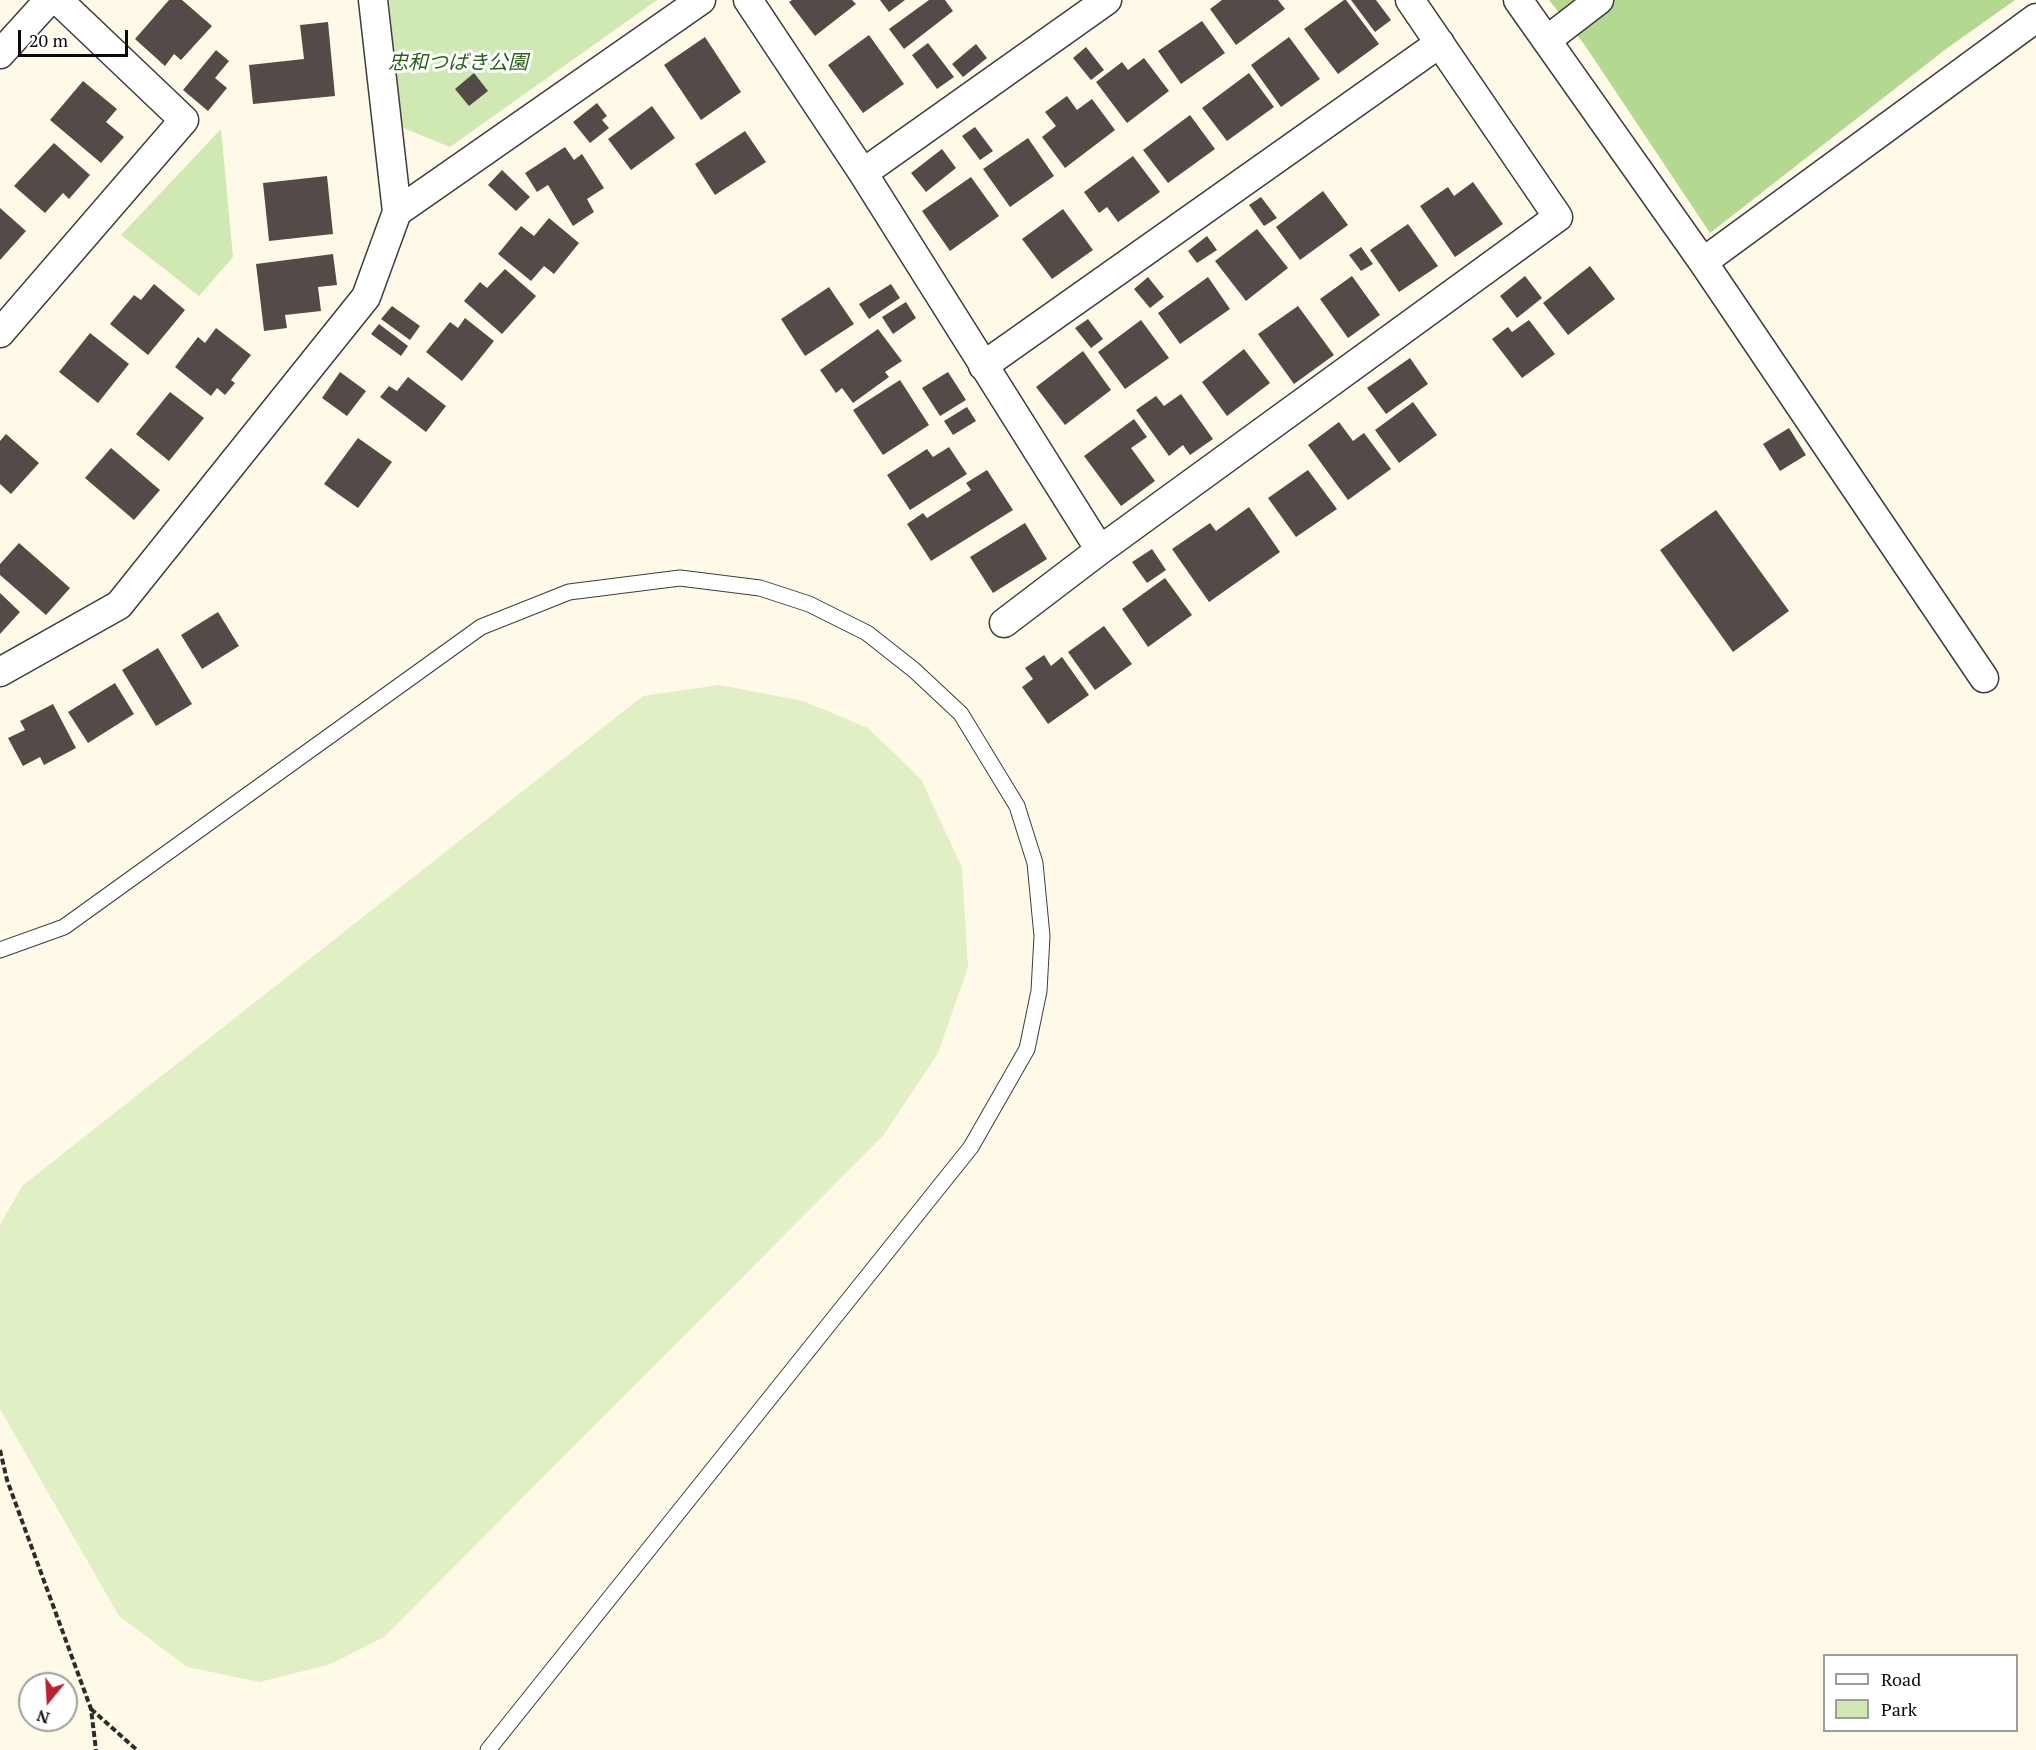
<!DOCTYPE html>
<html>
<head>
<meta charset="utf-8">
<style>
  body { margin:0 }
  #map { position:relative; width:2036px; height:1750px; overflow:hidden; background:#fffae7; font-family:"PT Serif",serif }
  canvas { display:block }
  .legend { position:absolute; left:1823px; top:1654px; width:195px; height:78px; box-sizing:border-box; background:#fff; border:2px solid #9d9d9d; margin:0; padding:8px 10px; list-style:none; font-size:18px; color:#0a0a0a }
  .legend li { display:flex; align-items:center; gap:12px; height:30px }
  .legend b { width:30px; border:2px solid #9d9d9d }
  .north { position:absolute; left:18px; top:1672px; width:60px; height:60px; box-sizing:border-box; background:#fff; border:2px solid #9d9d9d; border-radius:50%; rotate:198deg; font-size:16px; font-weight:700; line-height:24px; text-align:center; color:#0a0a0a }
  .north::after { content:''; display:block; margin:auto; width:21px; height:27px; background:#ba232d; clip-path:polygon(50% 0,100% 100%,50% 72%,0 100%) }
  .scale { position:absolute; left:18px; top:30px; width:110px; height:27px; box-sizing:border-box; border:3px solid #0a0a0a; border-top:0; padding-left:8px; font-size:18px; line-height:21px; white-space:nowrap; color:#0a0a0a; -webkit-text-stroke:4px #fff; paint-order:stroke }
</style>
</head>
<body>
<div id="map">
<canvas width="2036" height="1750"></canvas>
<ul class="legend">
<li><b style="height:8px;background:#fff"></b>Road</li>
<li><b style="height:16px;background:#d0e8b2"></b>Park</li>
</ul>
<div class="north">N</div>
<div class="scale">20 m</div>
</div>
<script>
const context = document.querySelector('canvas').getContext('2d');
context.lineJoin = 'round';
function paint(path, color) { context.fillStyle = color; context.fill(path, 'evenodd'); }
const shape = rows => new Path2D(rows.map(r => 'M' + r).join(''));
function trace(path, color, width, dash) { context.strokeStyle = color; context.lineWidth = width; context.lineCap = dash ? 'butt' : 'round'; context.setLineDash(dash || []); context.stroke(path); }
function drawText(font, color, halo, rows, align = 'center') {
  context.font = font + ' "PT Serif","Noto Sans JP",serif'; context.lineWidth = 6; context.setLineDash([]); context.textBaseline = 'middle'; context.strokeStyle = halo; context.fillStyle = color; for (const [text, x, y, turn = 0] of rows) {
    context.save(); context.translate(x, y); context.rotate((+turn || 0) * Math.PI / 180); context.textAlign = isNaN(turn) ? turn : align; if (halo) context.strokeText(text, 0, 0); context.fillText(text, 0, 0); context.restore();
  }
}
const green = shape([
  [389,0,657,0,450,147,401,127],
  [221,129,233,257,199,296,121,235]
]);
const forest = shape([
  [1549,0,2015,0,1946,49,1710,233,1584,44]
]);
const pitch = shape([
  [719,685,803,701,868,728,921,779,962,868,968,967,938,1053,883,1136,384,1637,331,1664,260,1682,187,1667,119,1616,0,1409,0,1225,22,1186,643,696]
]);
const building = shape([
  [169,0,182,0,212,26,181,60,174,54,165,66,135,39],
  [792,0,852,0,856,4,815,36,789,2],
  [880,0,905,0,889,12],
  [929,0,945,0,953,11,904,49,889,29],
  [1222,0,1278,0,1285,9,1236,45,1210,9],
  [1344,0,1346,0,1379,44,1338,74,1304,29],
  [1351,0,1376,0,1391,20,1375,32],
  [1202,21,1225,53,1181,84,1158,51],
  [328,22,335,96,253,104,249,65,304,59,300,25],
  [869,35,904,84,863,113,828,65],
  [705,37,741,92,701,120,664,65],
  [1289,37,1320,79,1281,107,1251,65],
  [928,43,954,77,937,89,912,55],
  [976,44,987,58,963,77,952,64],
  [1086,47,1104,70,1091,80,1073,58],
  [216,50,229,61,215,78,227,88,208,111,183,90],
  [1144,58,1169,91,1127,123,1096,82,1122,62,1128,70],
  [474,73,488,91,469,106,455,89],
  [1249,73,1274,107,1227,141,1202,108],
  [83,81,117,109,106,122,124,137,101,163,50,120],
  [1067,96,1077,110,1092,99,1115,130,1065,168,1042,137,1056,126,1045,112],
  [597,103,607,116,602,120,609,128,590,143,573,122],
  [652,106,675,138,631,170,608,139],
  [1190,115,1215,149,1168,183,1143,150],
  [975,127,993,151,980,160,962,136],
  [745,131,766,162,715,195,695,164],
  [1028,138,1054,176,1010,207,983,169],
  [54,143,90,175,69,199,63,193,45,213,14,186],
  [565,147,574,160,582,154,604,188,587,199,594,212,573,226,548,185,537,192,525,173],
  [942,149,956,168,926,192,911,173],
  [1133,156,1160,192,1118,222,1107,207,1099,213,1084,192],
  [502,170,530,197,516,211,488,185],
  [327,176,333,234,269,241,263,183],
  [971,177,999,216,950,251,922,211],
  [1473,182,1503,224,1455,257,1420,206,1448,187,1454,196],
  [1323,191,1348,225,1300,260,1276,227],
  [1261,197,1277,218,1264,226,1249,205],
  [0,208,26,231,0,260],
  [1063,209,1093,250,1052,279,1022,239],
  [549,218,579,243,554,274,544,266,531,281,498,254,521,226,534,236],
  [1408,224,1438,266,1399,292,1370,250],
  [1257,229,1288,268,1246,301,1215,261],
  [1207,236,1217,250,1197,263,1188,251],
  [1361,247,1373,264,1361,271,1349,255],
  [333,254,337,285,318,287,321,311,285,315,287,328,264,331,256,264],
  [1590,266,1615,299,1568,335,1543,303],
  [505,269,536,296,502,334,464,301,480,282,487,288],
  [1352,276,1380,315,1348,338,1320,299],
  [1525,276,1542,298,1517,318,1500,296],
  [1148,277,1164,297,1150,308,1134,289],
  [1208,277,1230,309,1180,344,1158,313],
  [154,284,185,310,148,355,110,324,134,295,141,300],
  [891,284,900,298,869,319,859,304],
  [829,287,854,324,805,356,781,319],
  [906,302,916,318,893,334,882,317],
  [392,306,420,326,410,340,381,319],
  [1298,306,1334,355,1294,384,1258,334],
  [465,318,494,341,462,381,426,352,450,322,458,328],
  [1088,319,1103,339,1091,348,1075,328],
  [1141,320,1169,358,1125,389,1098,352],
  [1529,320,1555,354,1522,378,1492,339,1508,327,1512,332],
  [379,324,408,346,401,356,371,334],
  [216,328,251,355,231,380,235,383,225,395,217,388,211,396,175,367,198,337,205,343],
  [878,329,902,361,885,372,889,377,853,403,842,388,836,393,820,370],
  [90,333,129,364,98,403,59,372],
  [1244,349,1270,383,1227,416,1202,382],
  [1083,351,1111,390,1065,425,1036,387],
  [1410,358,1428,384,1386,414,1367,388],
  [340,372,366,391,347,416,322,398],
  [948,372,966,400,940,416,922,388],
  [408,377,446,406,426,432,380,397,389,386,397,391],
  [900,380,929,425,883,455,853,410],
  [170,392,204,418,169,461,136,434],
  [1181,394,1213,439,1190,455,1183,445,1169,456,1136,410,1156,396,1164,406],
  [1413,402,1437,435,1399,463,1375,430],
  [967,407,976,421,953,435,944,421],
  [1134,419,1147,437,1131,448,1155,481,1121,506,1084,456],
  [1339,422,1353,441,1364,433,1391,469,1348,500,1308,445],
  [1789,428,1806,455,1780,471,1763,444],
  [6,434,39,463,11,494,0,484,0,441],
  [358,438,392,462,358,508,324,484],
  [949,447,967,474,910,510,887,475,927,449,933,457],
  [111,448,160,490,134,520,85,478],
  [987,470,1013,510,931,561,907,524,923,513,927,518,971,490,966,483],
  [1308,470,1337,509,1296,537,1268,498],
  [1249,507,1280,552,1209,602,1172,549,1210,523,1216,531],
  [1716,510,1789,611,1733,652,1660,550],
  [1025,523,1047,559,993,593,970,557],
  [19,543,70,588,46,615,0,575,0,564],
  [1152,549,1166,570,1147,583,1132,562],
  [1165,578,1192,615,1148,647,1122,609],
  [0,593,20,612,0,634],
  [218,612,239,646,202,669,181,635],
  [1104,626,1132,664,1095,690,1068,652],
  [158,648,192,704,156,726,122,670],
  [1044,655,1051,666,1062,657,1089,695,1048,724,1022,687,1033,679,1025,668],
  [115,683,134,714,88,743,68,712],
  [53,704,76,748,44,765,40,757,23,766,8,738,25,730,20,721]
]);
const path = shape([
  [0,1450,7,1480,91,1709,96,1750],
  [91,1709,137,1750]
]);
const service = shape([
  [0,950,64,927,481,627,569,592,680,578,760,588,809,604,867,633,914,670,961,714,1017,806,1035,863,1042,936,1039,991,1027,1049,971,1147,488,1750]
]);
const minor = shape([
  [748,0,863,173,1100,550],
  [1518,0,1703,262,1984,678],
  [1547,40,1599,0],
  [0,54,49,0],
  [863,173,1107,0],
  [397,212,701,0],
  [1703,262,2036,18],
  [0,333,184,120,58,0],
  [983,366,1440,43],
  [1004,623,1100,550,1558,217,1410,0],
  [0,672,119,605,366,297,397,212,373,0]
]);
const parkNames = [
  ["忠和つばき公園",458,63]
];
paint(green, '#d0e8b2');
paint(forest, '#b3d991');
paint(pitch, '#e1efc4');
paint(building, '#534b47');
trace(service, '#3d3d3d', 17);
trace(minor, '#3d3d3d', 31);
trace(path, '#2c2c2c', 4, [6, 3]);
trace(service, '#fff', 15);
trace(minor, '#fff', 28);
drawText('italic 20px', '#2c611b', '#fff', parkNames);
</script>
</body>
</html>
